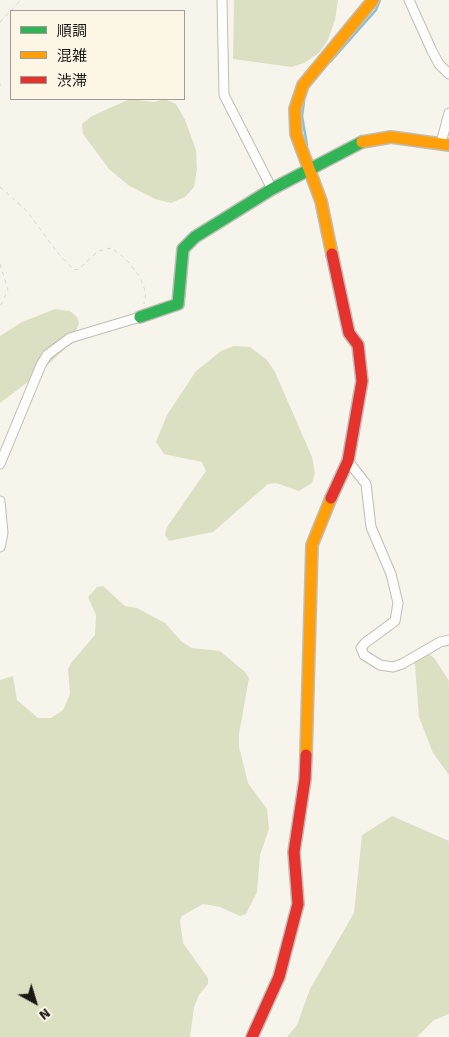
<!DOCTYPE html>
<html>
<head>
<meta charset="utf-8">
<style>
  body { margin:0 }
  #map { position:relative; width:449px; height:1037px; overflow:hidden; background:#f7f4ec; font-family:Signika,"Noto Sans JP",sans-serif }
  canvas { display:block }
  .legend { position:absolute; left:10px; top:10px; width:175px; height:90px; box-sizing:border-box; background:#fcf6e7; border:1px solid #a29d92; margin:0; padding:6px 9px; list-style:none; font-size:15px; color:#1a1813 }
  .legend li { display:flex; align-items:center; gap:10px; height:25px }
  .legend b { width:25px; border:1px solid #a29d92 }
  .north { position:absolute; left:10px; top:977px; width:50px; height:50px; -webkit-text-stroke:4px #fcf6e7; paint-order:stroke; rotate:141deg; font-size:14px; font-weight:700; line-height:20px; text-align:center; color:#1a1813 }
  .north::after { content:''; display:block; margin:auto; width:18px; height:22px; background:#1a1813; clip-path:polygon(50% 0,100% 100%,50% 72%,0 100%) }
</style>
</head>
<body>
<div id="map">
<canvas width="449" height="1037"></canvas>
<ul class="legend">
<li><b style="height:6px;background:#30b455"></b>順調</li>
<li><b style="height:6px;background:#ff9f0a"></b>混雑</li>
<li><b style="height:6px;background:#e5322d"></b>渋滞</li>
</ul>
<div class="north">N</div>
</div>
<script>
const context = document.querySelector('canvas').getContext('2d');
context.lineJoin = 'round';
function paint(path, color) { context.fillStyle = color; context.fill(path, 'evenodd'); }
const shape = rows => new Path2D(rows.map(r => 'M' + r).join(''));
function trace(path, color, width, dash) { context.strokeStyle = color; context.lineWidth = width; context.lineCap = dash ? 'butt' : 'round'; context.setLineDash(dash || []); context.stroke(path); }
const green = shape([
  [234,0,338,0,335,20,328,40,319,53,304,63,292,67,233,59],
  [130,99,154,102,165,99,176,104,185,120,196,150,197,169,194,187,185,197,171,203,155,199,128,185,109,169,83,134,82,124,92,116],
  [55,309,70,311,77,317,79,323,72,342,37,375,0,403,0,336,22,322],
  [234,346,250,347,267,360,275,372,312,457,315,473,312,483,299,491,276,483,268,484,213,532,169,541,165,535,167,527,206,471,202,462,164,454,156,442,167,415,196,371,221,351],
  [103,586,125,606,137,608,165,623,182,642,192,648,220,651,245,672,249,678,239,734,239,747,248,783,267,809,269,829,260,855,257,892,246,914,240,916,220,907,203,904,182,916,180,921,183,943,208,978,208,984,199,995,194,1007,190,1037,0,1037,0,680,13,676,17,700,38,718,51,718,63,710,70,694,68,669,71,663,95,635,96,615,88,597,97,587],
  [426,651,435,659,449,681,449,775,433,753,419,717,414,652],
  [392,816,449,841,449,1014,434,1020,417,1037,287,1037,297,1025,310,989,354,913,362,835]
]);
const stream = shape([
  [330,62,376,10,380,0],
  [304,101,302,116,307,145]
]);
const path = shape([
  [0,22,21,0],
  [0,83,0,86],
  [0,187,26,210,57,252,74,270,79,269,98,251,111,248,125,258,140,277,146,293,144,304],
  [0,264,8,290,0,307]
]);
const street = shape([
  [222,0,224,95,272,189],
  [409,0,432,51,439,64,449,74],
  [441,143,449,113],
  [348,461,366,484,371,527,391,574,398,603,395,621,365,643,361,648,364,655,380,665,393,667,402,664,440,642,449,640],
  [0,464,41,365,47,355,70,338,140,317],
  [0,501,3,533,0,547]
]);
const fast = shape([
  [140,317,178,304,183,249,195,237,272,189,362,142]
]);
const slow = shape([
  [362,142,391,137,449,145],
  [332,254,321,201,296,134,295,109,303,85,373,0],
  [306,755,312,545,331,498]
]);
const jam = shape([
  [331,498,348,461,362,381,358,345,349,333,332,254],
  [252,1037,279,977,298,904,294,852,305,779,306,755]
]);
paint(green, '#dce0c2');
trace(stream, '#8dc0cf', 2.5);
trace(street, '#bfbdb7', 11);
trace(fast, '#bfbdb7', 14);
trace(slow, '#bfbdb7', 14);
trace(jam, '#bfbdb7', 14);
trace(path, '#d5d5d2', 1, [4, 4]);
trace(street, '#fefdfc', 9);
trace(fast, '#30b455', 11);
trace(slow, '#ff9f0a', 11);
trace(jam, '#e5322d', 11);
</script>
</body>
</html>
